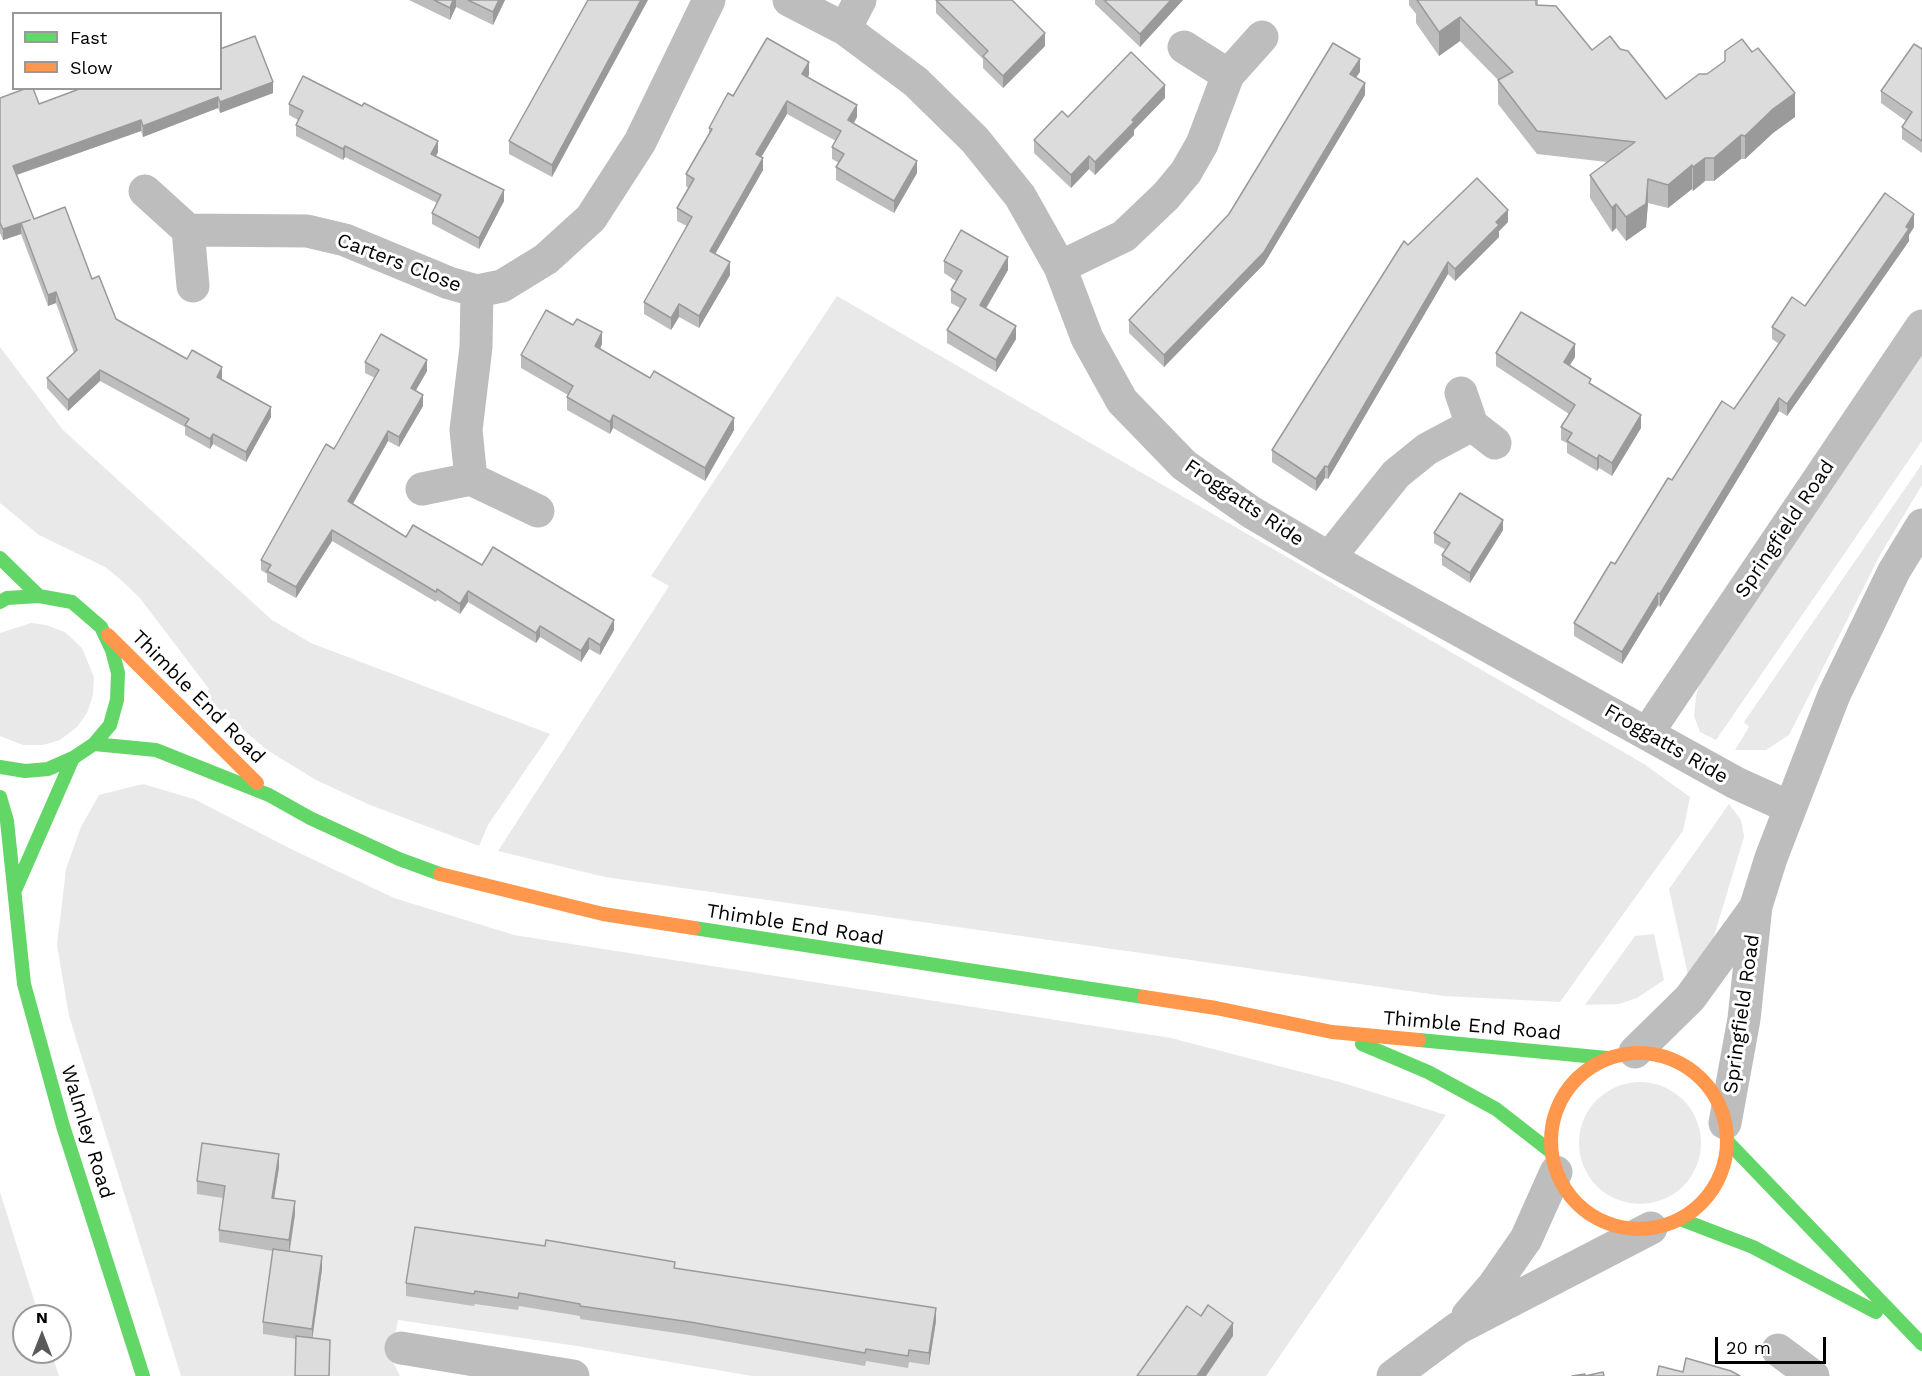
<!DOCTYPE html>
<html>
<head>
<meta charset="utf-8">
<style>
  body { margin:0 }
  #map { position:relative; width:1922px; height:1376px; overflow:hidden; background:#fff; font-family:"Work Sans",sans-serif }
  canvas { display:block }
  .legend { position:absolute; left:12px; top:12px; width:210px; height:78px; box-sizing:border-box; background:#fff; border:2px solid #999; margin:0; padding:8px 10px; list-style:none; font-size:18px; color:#000 }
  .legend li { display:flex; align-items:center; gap:12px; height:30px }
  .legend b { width:30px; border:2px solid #999 }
  .north { position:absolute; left:12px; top:1304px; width:60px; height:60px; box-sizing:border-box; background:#fff; border:2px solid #999; border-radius:50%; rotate:0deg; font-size:16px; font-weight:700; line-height:24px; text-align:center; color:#000 }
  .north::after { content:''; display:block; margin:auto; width:21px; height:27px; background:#595959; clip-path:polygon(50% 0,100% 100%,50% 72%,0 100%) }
  .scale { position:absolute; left:1715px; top:1337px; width:111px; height:27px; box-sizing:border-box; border:3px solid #000; border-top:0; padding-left:8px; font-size:18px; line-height:21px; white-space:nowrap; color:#000; -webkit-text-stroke:4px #fff; paint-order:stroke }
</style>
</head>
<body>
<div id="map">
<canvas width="1922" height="1376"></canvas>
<ul class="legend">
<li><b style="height:8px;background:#63d668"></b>Fast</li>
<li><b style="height:8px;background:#ff974d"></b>Slow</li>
</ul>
<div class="north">N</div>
<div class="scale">20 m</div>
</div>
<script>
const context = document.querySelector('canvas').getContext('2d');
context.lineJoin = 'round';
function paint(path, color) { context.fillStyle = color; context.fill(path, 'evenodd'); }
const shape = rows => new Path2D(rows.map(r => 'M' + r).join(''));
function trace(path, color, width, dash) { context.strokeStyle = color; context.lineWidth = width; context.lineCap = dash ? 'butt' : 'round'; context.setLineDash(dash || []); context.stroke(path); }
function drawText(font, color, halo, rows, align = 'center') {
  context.font = font + ' "Work Sans",sans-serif'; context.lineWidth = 6; context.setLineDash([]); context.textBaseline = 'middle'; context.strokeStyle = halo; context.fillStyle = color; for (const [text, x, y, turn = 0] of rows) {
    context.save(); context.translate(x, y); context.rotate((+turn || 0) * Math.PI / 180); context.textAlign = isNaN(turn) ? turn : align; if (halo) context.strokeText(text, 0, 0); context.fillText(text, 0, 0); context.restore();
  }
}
const green = shape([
  [837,296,1644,764,1690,797,1683,831,1560,1002,1444,996,605,877,498,851,669,586,651,576],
  [0,347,63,430,272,620,311,643,550,734,488,825,479,846,370,805,316,780,267,750,205,697,209,689,139,597,120,579,105,567,39,535,0,503],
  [1922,349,1922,441,1716,740,1700,732,1694,716,1696,696,1700,683],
  [1922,464,1922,485,1880,555,1789,735,1766,750,1735,750,1749,727,1744,722],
  [31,623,46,625,65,632,82,648,94,677,93,695,87,713,77,727,60,740,43,745,23,745,0,736,0,633],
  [143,784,194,799,291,849,394,898,514,935,1171,1038,1340,1082,1446,1115,1266,1376,752,1376,577,1346,398,1320,391,1358,400,1376,181,1376,69,1016,57,945,66,869,81,827,99,795],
  [1729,804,1741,820,1744,837,1708,956,1690,984,1669,889],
  [1654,934,1664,980,1637,998,1619,1004,1585,1005,1635,936],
  '1579 1143a61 61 0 1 1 122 0a61 61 0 1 1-122 0Z',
  [0,1192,39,1316,24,1316,24,1352,51,1352,59,1376,0,1376]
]);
const street = shape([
  [789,0,845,29,916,82,975,140,1020,196,1060,267,1087,338,1122,401,1184,465,1251,512,1329,558,1736,783,1789,807],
  [845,29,860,0],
  [1184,47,1228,75],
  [145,191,188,230,193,286],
  [188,230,307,231,345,240,449,283,477,291,502,286,546,259,591,218,640,142,709,0],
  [1060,267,1124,236,1166,196,1186,172,1202,144,1228,75,1262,37],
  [1461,393,1472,425,1495,443],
  [471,479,466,430,476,347,477,291],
  [422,489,471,479,538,511],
  [1329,558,1396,474,1427,449,1472,425],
  [1648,732,1922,326],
  [1635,1052,1690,998,1756,907],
  [1725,1123,1744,1019,1756,906,1771,858,1834,695,1894,571,1922,525],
  [1468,1315,1494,1285,1526,1239,1556,1172],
  [401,1348,573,1376],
  [1778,1350,1813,1376],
  [1393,1376,1458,1328,1651,1228]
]);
const fast = shape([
  [0,558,39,596],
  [0,602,7,598,39,596,72,602,101,627,112,650,118,673,117,700,110,725,94,744,73,758,48,769,25,771,0,767],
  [94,744,156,750,269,795,310,818,399,859,440,874],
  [0,797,7,821,24,984,63,1126,143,1376],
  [16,888,73,758],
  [694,928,1144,997],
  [1419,1040,1607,1058],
  [1362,1044,1428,1072,1496,1109,1550,1151],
  [1727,1141,1922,1344],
  [1680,1219,1753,1247,1876,1312]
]);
const slow = shape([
  [108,635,257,783],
  [440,874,603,914,694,928],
  [1144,997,1216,1008,1332,1032,1419,1040],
  '1551 1141a88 88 0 1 1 176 0a88 88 0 1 1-176 0Z'
]);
const wall = shape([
  [409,0,505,0,493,25,456,7,450,20],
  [588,0,552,177,509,154,509,141],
  [936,0,1045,46,1003,88,983,68,983,59,936,13],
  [1095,0,1183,0,1140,47,1095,4],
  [1409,0,1538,0,1538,5,1592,50,1620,49,1666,99,1795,117,1773,133,1745,159,1741,159,1714,181,1705,181,1693,191,1692,189,1668,208,1648,203,1646,227,1626,241,1616,228,1612,232,1590,198,1590,175,1607,162,1537,154,1498,104,1498,80,1460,41,1439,56,1416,23,1416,14,1409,5],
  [1922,49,1922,153,1902,139,1902,127,1906,121,1881,103,1881,91],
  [1360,72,1356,77,1365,95,1264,264,1164,367,1129,333,1129,320,1229,214],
  [809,75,808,77,857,117,854,123,917,173,894,213,836,180,836,167,839,163,832,159,832,147,836,141,787,114,761,157,763,170,715,254,730,275,699,328,679,317,671,330,644,314,644,302,687,226,677,221,677,208,688,188,686,186,686,174,709,134,709,128,733,96],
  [273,93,220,113,218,108,143,137,141,131,17,175,34,219,92,279,116,319,222,378,221,379,271,417,246,462,213,444,210,449,185,435,185,427,100,381,68,411,47,388,47,378,74,353,56,303,48,306,21,234,3,240,0,233,0,98,39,104],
  [1165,98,1134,130,1134,135,1095,175,1089,169,1071,188,1034,153,1034,140,1068,117],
  [289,104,438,152,436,157,504,201,479,249,432,224,432,213,437,203,345,157,343,160,296,136,296,125,298,120,289,115],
  [1508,222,1499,231,1499,237,1455,281,1448,274,1328,479,1325,478,1316,491,1272,462,1272,450,1408,245],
  [1914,227,1909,235,1909,241,1787,416,1779,411,1660,607,1658,605,1622,664,1574,636,1574,623,1672,480,1734,409,1779,344,1772,339,1772,327,1805,306],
  [944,261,1008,270,986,309,1016,339,996,372,947,343,947,330,960,308,951,303,951,290,956,281,944,273],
  [602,344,600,349,734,430,705,481,613,428,610,434,567,410,567,397,568,395,521,368,521,355],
  [1496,353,1575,357,1570,365,1641,428,1612,476,1599,468,1597,471,1567,453,1567,443,1561,440,1561,427,1569,414,1496,366],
  [365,362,427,371,415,391,423,406,399,447,388,441,353,504,406,537,482,565,614,630,600,655,589,649,581,662,540,637,536,643,468,602,460,614,437,600,436,602,332,541,296,598,267,582,267,574,261,570,261,560,334,449,375,378,365,373],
  [1503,530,1470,583,1442,565,1442,555,1446,550,1434,543,1434,533],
  [279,1167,274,1198,295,1214,290,1251,322,1269,312,1338,296,1339,263,1334,263,1322,273,1251,219,1242,219,1230,223,1198,197,1194,197,1181],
  [675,1268,936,1321,929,1365,909,1362,908,1368,866,1361,865,1366,690,1335,580,1319,580,1316,519,1306,518,1310,475,1304,474,1306,406,1296,406,1283]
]);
const shadedWall = shape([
  [453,0,456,0,456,7,450,20,450,8],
  [499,0,505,0,493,25,493,12],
  [641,0,648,0,552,177,552,165],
  [1171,0,1183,0,1140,47,1140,34],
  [1460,17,1460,41,1439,56,1439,32],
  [1045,33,1045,46,1003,88,1003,76],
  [1360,59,1360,72,1350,86,1350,74],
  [809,62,809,75,802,86,802,74],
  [273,82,273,93,220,113,220,102],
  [1365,83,1365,95,1264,264,1164,367,1164,355],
  [1165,85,1165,98,1134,130,1134,135,1095,175,1095,162,1132,120],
  [1795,93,1795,117,1773,133,1745,159,1745,136,1773,109],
  [218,97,218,108,143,137,143,126],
  [787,101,787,114,756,166,756,154],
  [857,105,857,117,848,132,848,120],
  [141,120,141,131,13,176,13,166],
  [1741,135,1741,159,1714,181,1714,158],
  [438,141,438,152,431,165,431,154],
  [345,146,345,157,343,160,343,149],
  [1089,156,1089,169,1071,188,1071,175],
  [763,158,763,170,710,263,710,251],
  [1705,158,1705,181,1693,191,1693,167],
  [917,161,917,173,894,213,894,201],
  [1692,165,1692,189,1668,208,1668,185],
  [1648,179,1648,203,1646,227,1626,241,1626,217],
  [504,190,504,201,479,249,479,238],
  [1616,204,1616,228,1612,232,1612,208],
  [1508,210,1508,222,1499,231,1499,237,1455,281,1455,269,1496,222],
  [1914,214,1914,227,1909,235,1909,241,1787,416,1787,404],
  [30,220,21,223,21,234,3,240,3,229],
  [1008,257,1008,270,980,318,980,305],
  [730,262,730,275,699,328,699,316],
  [1448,262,1448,274,1328,479,1328,467],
  [56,292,56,303,48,306,48,295],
  [679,304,679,317,671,330,671,318],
  [1016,326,1016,339,996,372,996,360],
  [602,332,602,344,595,359,595,346],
  [1575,344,1575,357,1564,374,1564,362],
  [427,360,427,371,411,399,411,388],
  [222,367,222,378,217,387,217,377],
  [100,370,100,381,68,411,68,400],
  [423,395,423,406,399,447,399,437],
  [1779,398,1779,411,1660,607,1660,594],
  [271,407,271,417,246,462,246,452],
  [613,415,613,428,610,434,610,422],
  [1641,415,1641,428,1612,476,1612,463],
  [734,418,734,430,705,481,705,468],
  [388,431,388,441,348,512,348,501],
  [213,434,213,444,210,449,210,439],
  [1599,455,1599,468,1597,471,1597,459],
  [1325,466,1325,478,1316,491,1316,479],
  [1503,520,1503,530,1470,583,1470,573],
  [332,530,332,541,296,598,296,587],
  [468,591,468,602,460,614,460,604],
  [1658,593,1658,605,1622,664,1622,652],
  [614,620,614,630,600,655,600,645],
  [540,626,540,637,536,643,536,633],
  [589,638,589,649,581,662,581,651],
  [279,1154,279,1167,272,1211,272,1198],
  [295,1201,295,1214,289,1253,289,1240],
  [322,1256,322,1269,312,1341,312,1329],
  [936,1308,936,1321,929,1365,929,1353],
  [1233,1323,1233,1336,1206,1376,1197,1376]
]);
const building = shape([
  [434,0,453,0,450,8,434,0],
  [468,0,499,0,493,12,468,0],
  [588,0,641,0,552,165,509,141,588,0],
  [936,0,1012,0,1045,33,1003,76,983,56,988,51,936,0],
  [1104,0,1171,0,1140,34,1104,0],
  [1417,0,1536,0,1536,5,1556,6,1592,50,1610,36,1620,49,1628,51,1666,99,1699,74,1707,74,1725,61,1725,51,1742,39,1752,52,1758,48,1795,93,1773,109,1745,136,1741,135,1714,158,1705,158,1693,167,1692,165,1668,185,1648,179,1646,204,1626,217,1616,204,1612,208,1590,175,1635,142,1537,131,1498,80,1513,72,1460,17,1439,32,1417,0],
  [255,36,273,82,220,102,218,97,143,126,141,120,13,166,34,219,65,207,92,279,99,276,116,319,187,359,192,350,222,367,217,377,271,407,246,452,213,434,210,439,185,425,189,419,100,370,68,400,47,378,77,350,56,292,48,295,21,223,30,220,3,229,0,223,0,98,27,88,33,88,39,104,82,88,220,88,220,49,255,36],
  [767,38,809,62,802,74,857,105,848,120,917,161,894,201,836,167,844,154,832,147,841,131,787,101,756,154,763,158,710,251,730,262,699,316,679,304,671,318,644,302,692,217,677,208,694,179,686,174,712,129,709,128,728,93,733,96,767,38],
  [1333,43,1360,59,1350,74,1365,83,1264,252,1164,355,1129,320,1229,214,1333,43],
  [1914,44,1922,49,1922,141,1902,127,1912,112,1881,91,1914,44],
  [1131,52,1165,85,1132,120,1134,122,1095,162,1089,156,1071,175,1034,140,1062,111,1068,117,1131,52],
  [303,76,362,106,364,103,438,141,431,154,504,190,479,238,432,213,441,195,345,146,343,149,296,125,303,111,289,104,303,76],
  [1477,178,1508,210,1496,222,1499,225,1455,269,1448,262,1328,467,1325,466,1316,479,1272,450,1404,241,1408,245,1477,178],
  [1885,193,1914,214,1906,227,1909,229,1787,404,1779,398,1660,594,1658,593,1622,652,1574,623,1611,562,1615,564,1668,478,1672,480,1722,401,1734,409,1785,335,1772,327,1792,297,1805,306,1885,193],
  [961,230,1008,257,980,305,1016,326,996,360,947,330,966,299,951,290,962,271,944,261,961,230],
  [546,310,573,325,577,319,602,332,595,346,650,378,654,371,734,418,705,468,613,415,610,422,567,397,573,386,521,355,546,310],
  [1521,312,1575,344,1564,362,1591,379,1589,383,1641,415,1612,463,1599,455,1597,459,1567,441,1572,433,1561,427,1575,405,1496,353,1521,312],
  [381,334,427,360,411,388,423,395,399,437,388,431,348,501,406,537,413,525,482,565,493,547,614,620,600,645,589,638,581,651,540,626,536,633,468,591,460,604,437,589,436,592,332,530,296,587,267,571,271,565,261,560,326,444,334,449,379,370,365,362,381,334],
  [1460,493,1503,520,1470,573,1442,555,1450,543,1434,533,1460,493],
  [202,1143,279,1154,272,1198,295,1201,289,1240,219,1230,225,1186,197,1181,202,1143],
  [415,1227,545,1246,546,1240,675,1262,674,1268,936,1308,929,1353,909,1350,908,1356,866,1349,865,1353,690,1322,580,1306,580,1304,519,1293,518,1298,475,1291,474,1294,406,1283,415,1227],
  [273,1249,322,1256,312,1329,263,1322,273,1249],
  [1208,1305,1233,1323,1197,1376,1137,1376,1187,1306,1201,1316,1208,1305],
  [296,1336,330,1340,329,1376,295,1376,296,1336],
  [1686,1358,1731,1371,1740,1376,1657,1376,1659,1366,1683,1372,1686,1358],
  [1603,1372,1604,1376,1572,1376,1585,1374,1585,1376,1603,1372]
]);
const streetNames = [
  ["Carters Close",399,263,21],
  ["Froggatts Ride",1244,503,34],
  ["Springfield Road",1785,529,-56],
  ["Thimble End Road",198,697,45],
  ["Froggatts Ride",1666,744,30],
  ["Thimble End Road",795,925,9],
  ["Springfield Road",1742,1014,-82],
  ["Thimble End Road",1472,1026,5],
  ["Walmley Road",87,1132,73]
];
paint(green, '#e9e9e9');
trace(street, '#bdbdbd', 33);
trace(fast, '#63d668', 14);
trace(slow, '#ff974d', 14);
paint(wall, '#bdbdbd');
paint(shadedWall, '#9a9a9a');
paint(building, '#dcdcdc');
trace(building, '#9a9a9a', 1.5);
drawText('20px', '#000', '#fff', streetNames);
</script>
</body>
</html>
